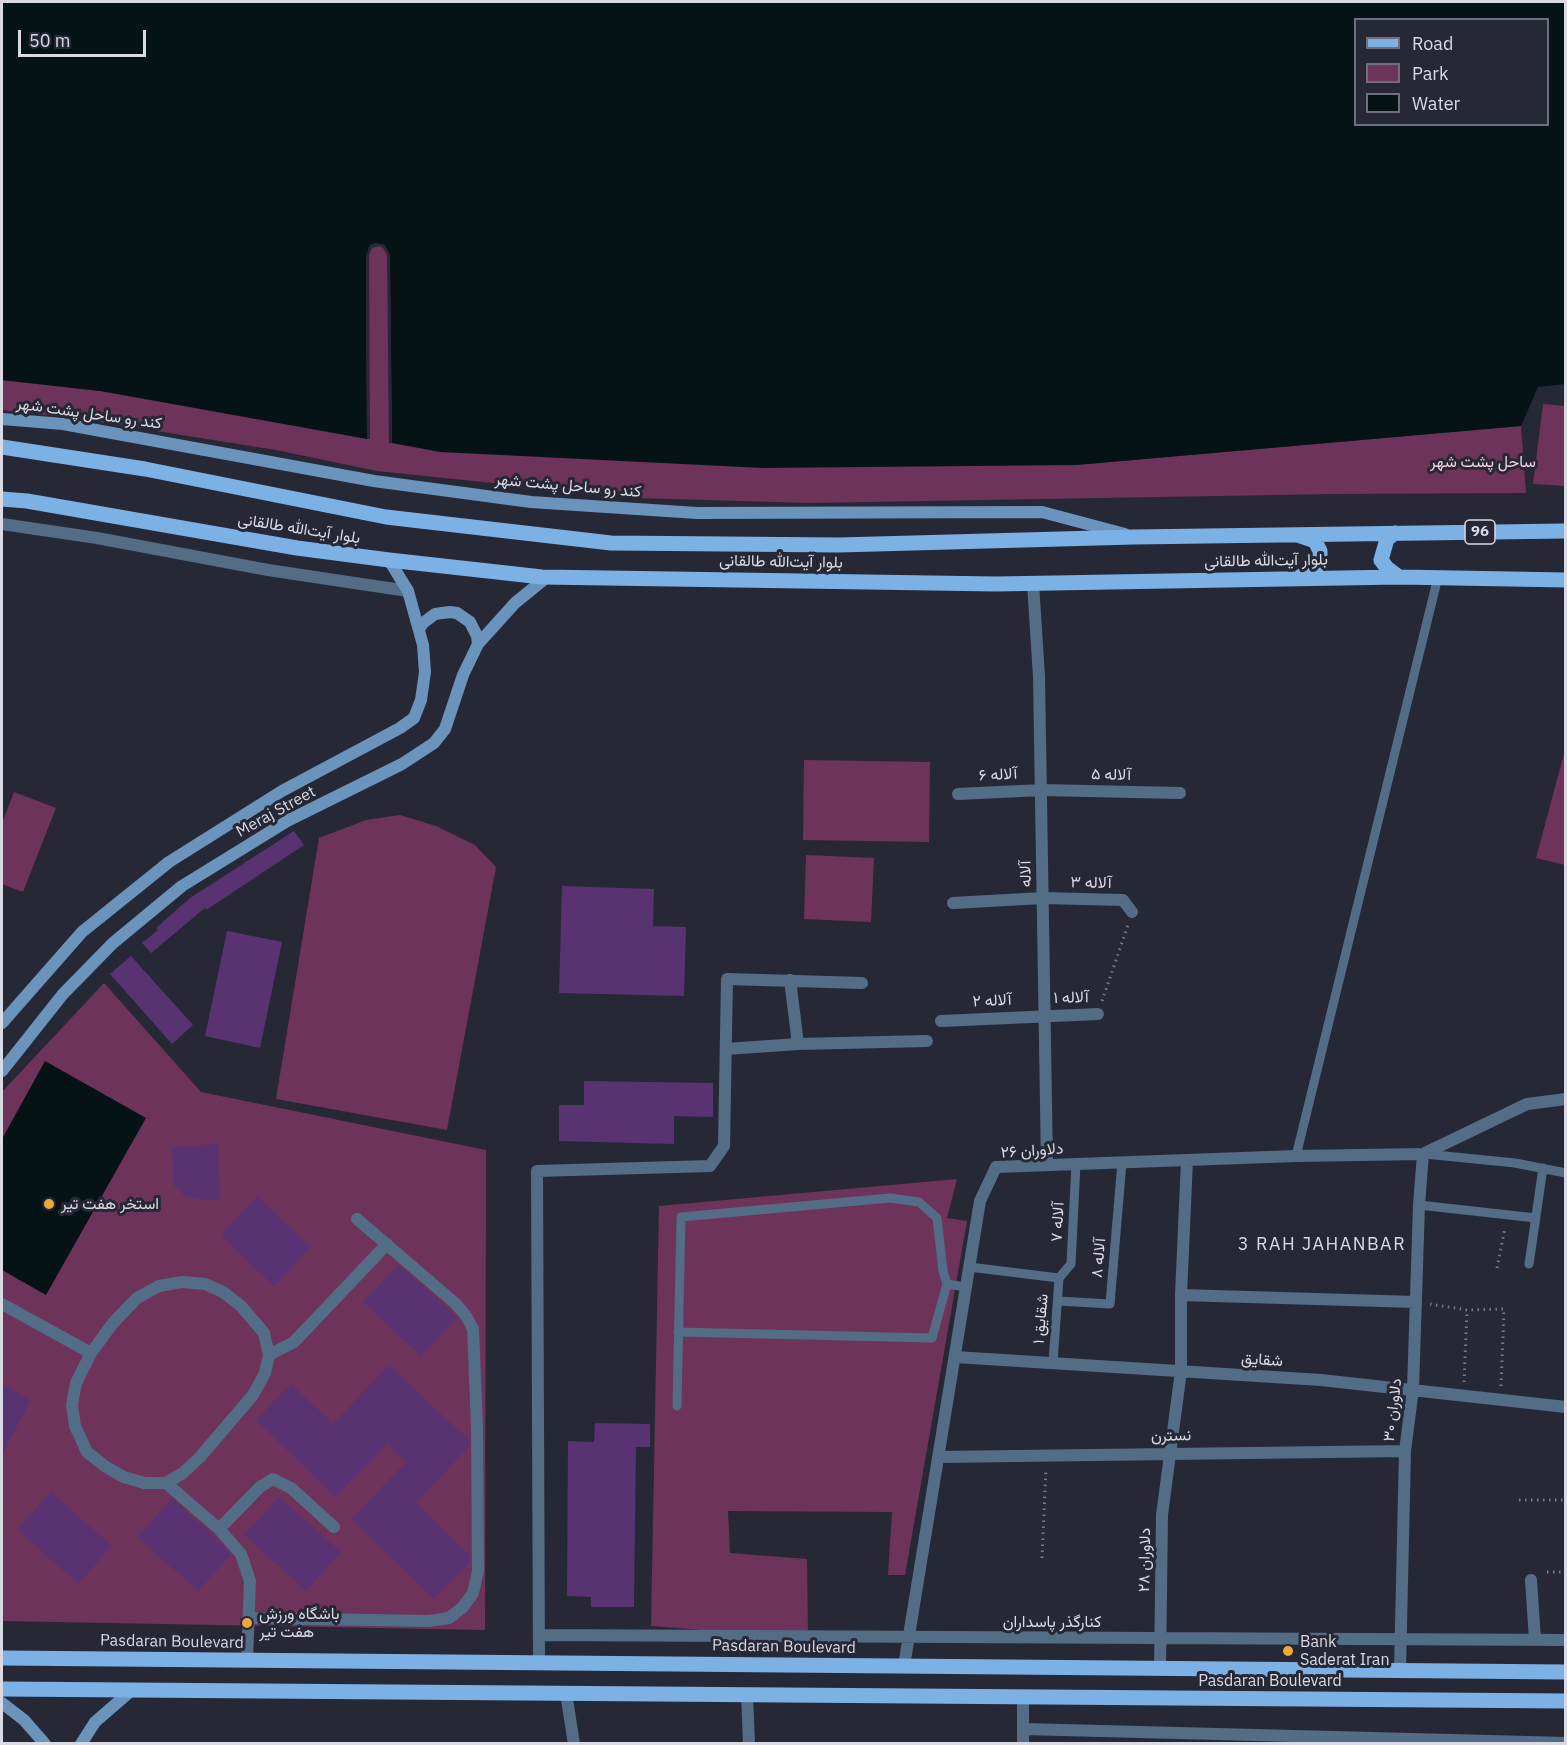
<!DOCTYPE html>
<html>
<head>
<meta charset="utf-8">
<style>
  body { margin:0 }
  #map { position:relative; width:1567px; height:1745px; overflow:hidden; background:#272836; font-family:"IBM Plex Sans",sans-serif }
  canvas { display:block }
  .frame { position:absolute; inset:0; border:3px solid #d9dae3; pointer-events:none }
  .legend { position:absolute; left:1354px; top:18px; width:195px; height:108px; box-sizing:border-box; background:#272836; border:2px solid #6e6f7b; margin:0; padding:8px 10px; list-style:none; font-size:18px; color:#d9dae3 }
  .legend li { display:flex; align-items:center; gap:12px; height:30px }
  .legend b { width:30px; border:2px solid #6e6f7b }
  .scale { position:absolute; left:18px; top:30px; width:128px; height:27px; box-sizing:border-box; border:3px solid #d9dae3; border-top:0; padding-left:8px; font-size:18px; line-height:21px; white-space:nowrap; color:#d9dae3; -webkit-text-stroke:4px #272836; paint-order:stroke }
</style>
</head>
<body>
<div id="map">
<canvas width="1567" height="1745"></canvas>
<div class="frame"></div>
<ul class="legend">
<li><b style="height:8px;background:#7cb1e6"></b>Road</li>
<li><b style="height:16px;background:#6e335b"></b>Park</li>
<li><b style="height:16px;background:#051317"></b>Water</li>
</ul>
<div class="scale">50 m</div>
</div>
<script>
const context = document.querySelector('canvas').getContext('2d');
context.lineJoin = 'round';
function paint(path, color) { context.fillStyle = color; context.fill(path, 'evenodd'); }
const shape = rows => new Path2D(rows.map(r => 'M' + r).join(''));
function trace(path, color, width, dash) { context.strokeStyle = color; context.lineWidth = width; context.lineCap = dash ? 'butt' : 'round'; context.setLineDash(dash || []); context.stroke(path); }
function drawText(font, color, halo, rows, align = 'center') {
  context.font = font + ' "IBM Plex Sans",Vazirmatn,sans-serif'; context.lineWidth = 6; context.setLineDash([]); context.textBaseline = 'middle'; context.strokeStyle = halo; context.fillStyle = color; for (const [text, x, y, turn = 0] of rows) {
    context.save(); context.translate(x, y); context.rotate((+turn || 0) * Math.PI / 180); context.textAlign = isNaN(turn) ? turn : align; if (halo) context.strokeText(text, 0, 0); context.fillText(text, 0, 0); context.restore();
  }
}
const green = shape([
  [375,243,388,250,392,443,441,452,1076,465,1521,426,1526,493,1333,494,809,503,637,498,377,471,276,450,81,419,2,410,2,380,100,391,366,255],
  [1543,404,1565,406,1565,486,1533,484],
  [1565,750,1565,865,1536,858],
  [804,760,930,762,929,842,803,840],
  [14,792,56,808,23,892,2,884,2,823],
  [400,815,436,826,475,845,496,867,447,1130,276,1099,319,838,366,820],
  [806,855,874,858,871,922,804,919],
  [104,983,201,1092,486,1150,485,1630,2,1621,2,1092],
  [957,1179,947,1218,967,1221,905,1575,888,1575,892,1512,728,1511,730,1553,807,1559,808,1638,651,1626,659,1206]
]);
const water = shape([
  [2,2,1565,2,1565,384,1538,387,1521,426,1076,465,763,468,441,452,392,443,390,255,385,245,375,243,366,255,367,439,100,391,2,380],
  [1356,20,1548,20,1548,124,1356,124],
  [45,1061,146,1118,46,1295,2,1270,2,1139]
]);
const pier = shape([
  [375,243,385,245,390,255,392,443,389,443,387,255,383,248,379,246,372,248,369,255,370,439,367,439,366,255,370,245]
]);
const building = shape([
  [294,831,304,845,206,910,205,908,151,953,142,943,158,930,156,928,190,898],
  [562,886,654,889,653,926,686,927,684,996,559,993],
  [227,931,282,942,260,1048,205,1036],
  [131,956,193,1025,172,1044,110,974],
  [584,1081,713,1083,713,1117,674,1116,674,1144,559,1141,559,1105,584,1105],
  [218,1144,220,1199,201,1200,185,1196,174,1186,172,1147],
  [257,1196,311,1247,274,1286,221,1235],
  [398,1265,450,1310,457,1318,421,1356,363,1302],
  [389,1365,469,1440,469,1446,416,1503,470,1555,470,1562,434,1599,351,1519,406,1462,387,1444,335,1497,256,1420,291,1384,333,1424],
  [2,1384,31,1400,2,1455],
  [595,1423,650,1424,650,1447,636,1447,634,1607,591,1607,591,1597,567,1596,568,1441,594,1442],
  [51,1492,112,1546,78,1584,17,1529],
  [279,1497,341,1552,306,1591,244,1535],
  [172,1499,213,1535,231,1555,198,1591,137,1537]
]);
const path = shape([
  [1102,1001,1128,925],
  [1497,1268,1505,1228],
  [1430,1304,1467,1310,1504,1309,1501,1386],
  [1464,1382,1467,1311],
  [1519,1500,1566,1500],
  [1042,1558,1046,1469],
  [1547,1572,1566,1572]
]);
const lane = shape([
  [1425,1154,1515,1163,1566,1173],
  [1296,1156,1438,577],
  [1419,1205,1536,1218],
  [1529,1264,1543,1168],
  [969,1267,1059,1278],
  [1059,1278,1071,1264,1076,1164],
  [1058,1301,1110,1304,1122,1162],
  [678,1332,932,1338,947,1284],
  [1053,1363,1059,1278],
  [677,1406,681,1217,890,1198,919,1202,937,1218,943,1271,947,1284,966,1287]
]);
const street = shape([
  [2,524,97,538,268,570,408,591],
  [1033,583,1039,677,1047,1165],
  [958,794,1041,790,1180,793],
  [953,903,1043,898,1123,900,1132,912],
  [790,980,798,1044],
  [941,1021,1098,1014],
  [726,1049,798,1044,927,1041],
  [1187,1160,1181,1295,1416,1302],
  [2,1304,91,1353,76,1383,72,1405,75,1426,87,1452,106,1467,124,1477,144,1483,166,1483,183,1473,200,1457,253,1395,265,1373,269,1355,264,1333,241,1306,223,1292,205,1284,182,1282,159,1286,137,1298,113,1323,91,1353],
  [269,1355,294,1342,387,1244],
  [955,1357,1321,1380,1566,1407],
  [938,1457,1405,1451],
  [166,1483,219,1529,241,1554,250,1581,247,1660],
  [219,1529,260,1487,273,1479,291,1488,334,1527],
  [1531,1580,1535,1640],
  [249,1618,429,1621,449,1618,463,1607,473,1593,478,1571,477,1427,473,1329,466,1316,456,1304,357,1219],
  [539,1635,1566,1640],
  [539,1663,537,1171,710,1166,724,1146,727,979,862,983],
  [904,1666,980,1201,996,1167,1296,1156,1423,1154,1527,1104,1566,1099],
  [1160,1669,1162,1515,1181,1371,1181,1295],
  [1400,1670,1405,1451,1413,1389,1419,1205,1423,1154],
  [566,1693,574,1744],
  [747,1694,749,1744],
  [1023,1697,1023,1744],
  [1023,1729,1566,1743]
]);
const secondary = shape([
  [2,419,63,424,374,481,531,502,697,513,1042,512,1125,534],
  [419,629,423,623,435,614,450,612,457,613,470,622,477,636,478,644],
  [2,1023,82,932,169,862,282,791,400,728,414,718,421,700,425,672,423,645,408,591,389,560],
  [2,1071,63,994,113,943,182,886,289,820,402,764,434,743,445,729,463,675,478,644,515,603,547,577],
  [2,1703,24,1720,45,1744],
  [81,1744,95,1722,132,1690]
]);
const primary = shape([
  [2,447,145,469,386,517,611,543,839,545,1134,537,1566,531],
  [2,499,27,501,297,548,389,560,542,577,996,584,1399,577,1566,580],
  [1395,533,1387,539,1381,560,1387,568,1399,577],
  [1300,536,1315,541,1320,551,1320,561,1315,570,1301,576],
  [2,1658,1566,1672],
  [2,1689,1566,1701]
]);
const markers = [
  [49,1204,6,"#eea83c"],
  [247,1623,6,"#eea83c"],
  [1288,1651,6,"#eea83c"]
];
const shields = [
  [1480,532,30]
];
const shieldNames = [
  ["96",1480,532]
];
const streetNames = [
  ["کند رو ساحل پشت شهر",89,414,8],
  ["کند رو ساحل پشت شهر",568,486,5],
  ["بلوار آیت‌الله طالقانی",299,529,9],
  ["بلوار آیت‌الله طالقانی",1266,561,-1],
  ["بلوار آیت‌الله طالقانی",781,562,1],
  ["آلاله ۶",998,775,-3],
  ["آلاله ۵",1111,775,1],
  ["Meraj Street",276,812,-29],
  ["آلاله",1026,874,-91],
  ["آلاله ۳",1091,883,1],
  ["آلاله ۱",1071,998,-1],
  ["آلاله ۲",992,1001,-3],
  ["دلاوران ۲۶",1032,1151,-4],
  ["آلاله ۷",1058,1222,-87],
  ["آلاله ۸",1099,1258,-85],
  ["شقایق ۱",1041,1319,-85],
  ["شقایق",1262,1360,4],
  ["دلاوران ۳۰",1393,1410,-83],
  ["نسترن",1171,1436,-1],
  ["دلاوران ۲۸",1145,1560,-89],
  ["کنارگذر پاسداران",1052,1622],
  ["Pasdaran Boulevard",172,1642,1],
  ["Pasdaran Boulevard",784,1647,1],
  ["Pasdaran Boulevard",1270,1681]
];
const parkNames = [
  ["ساحل پشت شهر",1483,462]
];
const poiNames = [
  ["استخر هفت تیر",61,1204],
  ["باشگاه ورزش",259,1614],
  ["هفت تیر",259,1632],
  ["Bank",1300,1642],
  ["Saderat Iran",1300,1660]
];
const neighbourhoodNames = [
  ["3 RAH JAHANBAR",1322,1245]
];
paint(green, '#6e335b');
paint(water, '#051317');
paint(pier, '#272836');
paint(building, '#593272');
trace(path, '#797a85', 3, [1.5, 4.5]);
trace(lane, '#546d87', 9);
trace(street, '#546d87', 12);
trace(secondary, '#6b94bd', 12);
trace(primary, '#7cb1e6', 15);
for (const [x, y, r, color] of markers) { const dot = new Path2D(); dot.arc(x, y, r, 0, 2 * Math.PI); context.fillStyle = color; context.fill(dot); trace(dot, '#272836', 2); }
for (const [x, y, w] of shields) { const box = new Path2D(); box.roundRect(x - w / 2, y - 12, w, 24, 4.5); context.fillStyle = '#272836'; context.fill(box); trace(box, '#d9dae3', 1.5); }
drawText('bold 15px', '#d9dae3', null, shieldNames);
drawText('16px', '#d9dae3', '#272836', streetNames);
drawText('16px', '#f7cee7', '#272836', parkNames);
drawText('16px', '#d9dae3', '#272836', poiNames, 'left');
context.letterSpacing = '1.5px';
drawText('18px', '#d9dae3', '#272836', neighbourhoodNames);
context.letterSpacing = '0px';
</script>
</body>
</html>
